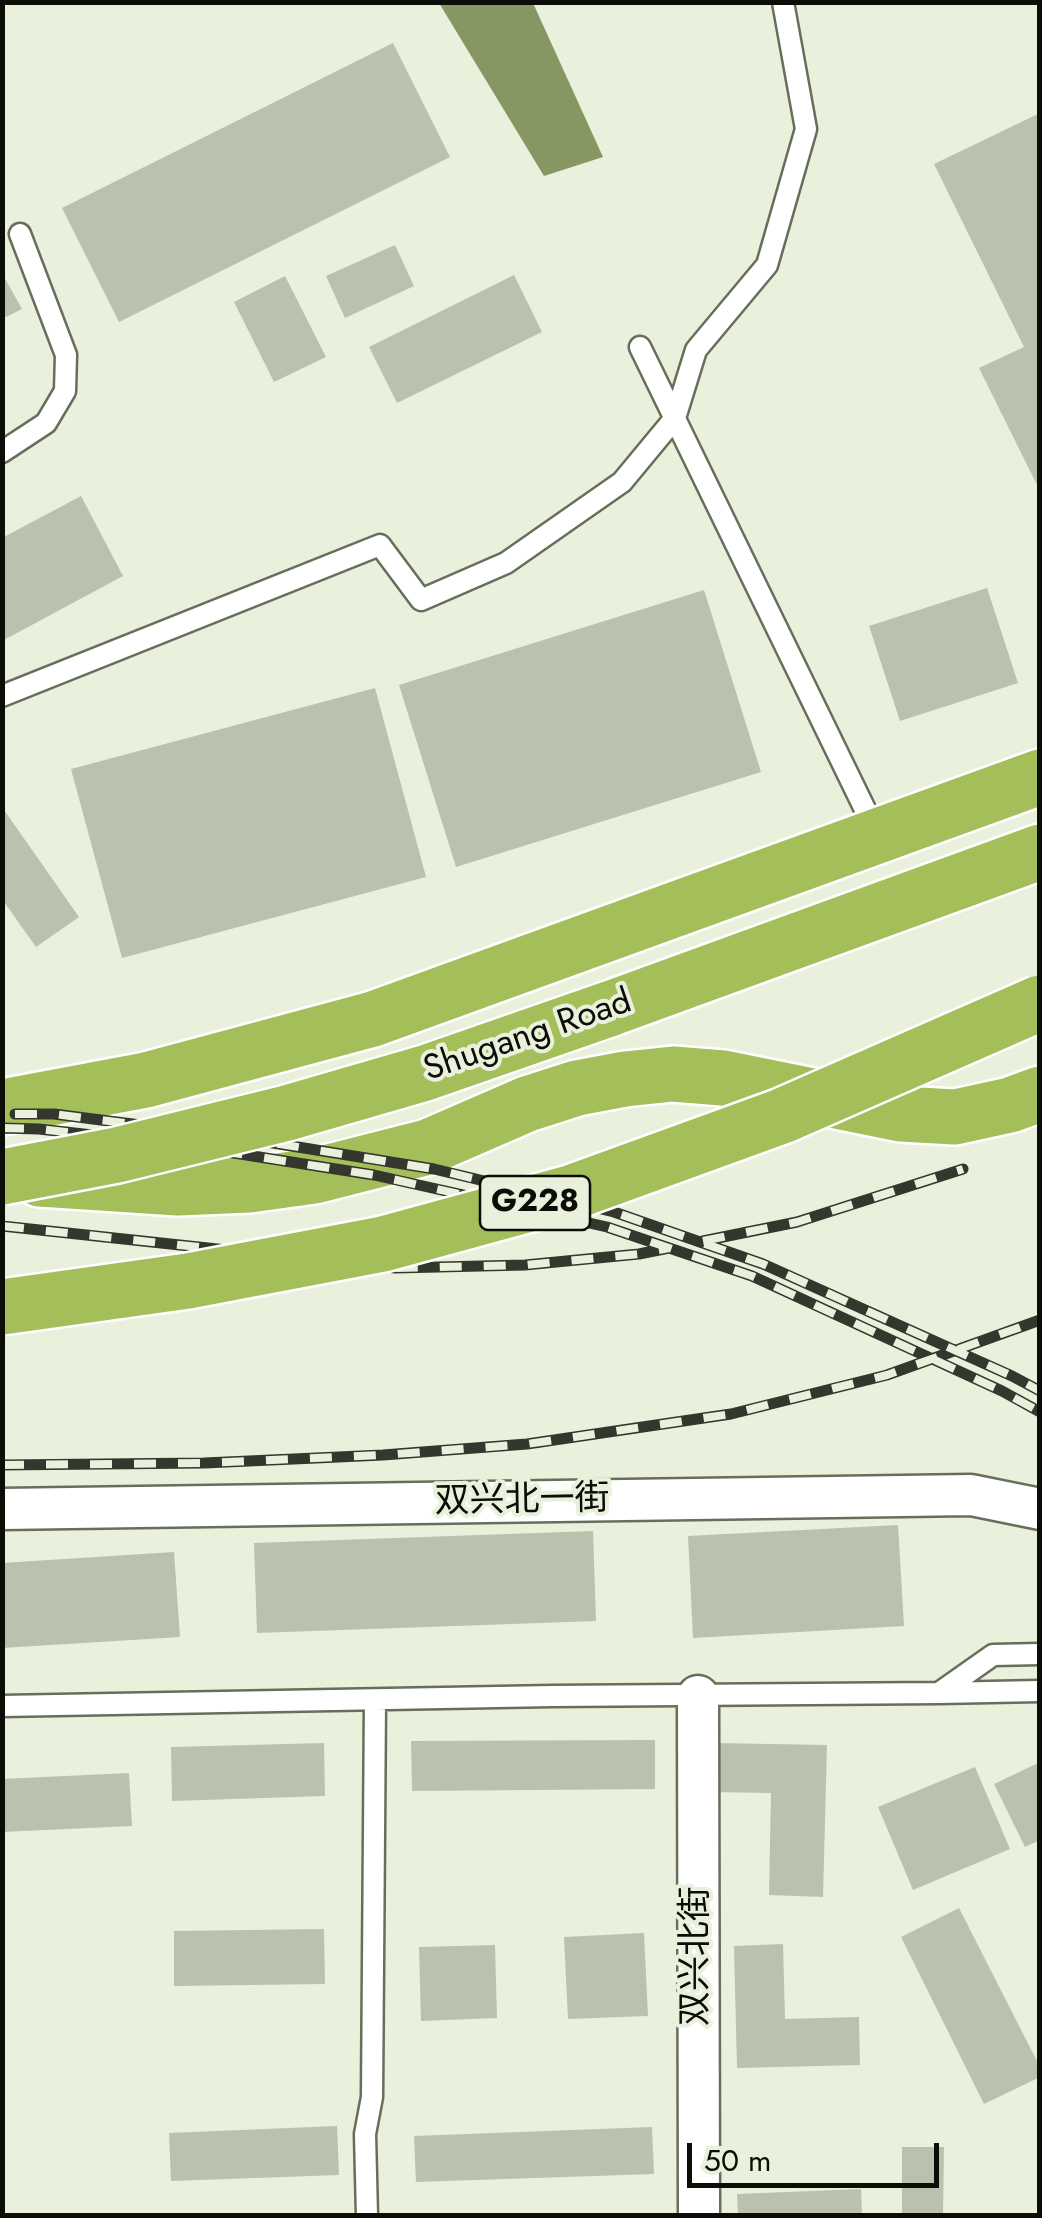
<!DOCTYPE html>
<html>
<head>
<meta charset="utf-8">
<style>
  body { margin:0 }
  #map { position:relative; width:1042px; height:2218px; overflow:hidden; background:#e9f1dc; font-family:Jost,sans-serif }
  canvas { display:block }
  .frame { position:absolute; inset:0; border:5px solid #0b0d06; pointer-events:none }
  .scale { position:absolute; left:687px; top:2143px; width:252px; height:45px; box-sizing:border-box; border:5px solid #0b0d06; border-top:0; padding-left:12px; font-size:30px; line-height:35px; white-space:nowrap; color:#0b0d06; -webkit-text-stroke:8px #e9f1dc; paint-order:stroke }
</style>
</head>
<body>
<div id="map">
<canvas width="1042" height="2218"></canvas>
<div class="frame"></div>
<div class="scale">50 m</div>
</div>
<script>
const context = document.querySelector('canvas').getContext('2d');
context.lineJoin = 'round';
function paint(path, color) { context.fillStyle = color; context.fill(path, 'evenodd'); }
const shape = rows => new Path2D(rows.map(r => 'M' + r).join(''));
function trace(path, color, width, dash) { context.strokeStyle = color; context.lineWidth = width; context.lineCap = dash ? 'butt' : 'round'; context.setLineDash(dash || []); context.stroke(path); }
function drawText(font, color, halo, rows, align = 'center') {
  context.font = font + ' Jost,"Noto Sans SC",sans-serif'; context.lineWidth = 8; context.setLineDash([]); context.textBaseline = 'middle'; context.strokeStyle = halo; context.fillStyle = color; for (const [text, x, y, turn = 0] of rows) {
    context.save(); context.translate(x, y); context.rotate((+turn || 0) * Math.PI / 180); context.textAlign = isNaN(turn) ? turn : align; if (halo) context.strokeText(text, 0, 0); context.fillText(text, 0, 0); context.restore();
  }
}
const water = shape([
  [439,3,533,3,603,157,544,176]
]);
const building = shape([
  [393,43,450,157,119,322,62,208],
  [1040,113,1040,491,979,368,1024,347,934,164],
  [395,245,414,286,345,318,326,276],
  [2,273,22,309,2,319],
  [514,275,542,332,397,403,369,347],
  [285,276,326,357,274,382,234,302],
  [81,496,123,576,2,641,2,538],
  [987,588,1018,683,900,721,869,626],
  [704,590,761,772,456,867,399,685],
  [375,688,426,877,122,958,71,769],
  [2,807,79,917,36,947,2,899],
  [898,1525,904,1626,693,1638,688,1536],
  [593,1531,596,1621,257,1633,254,1543],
  [174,1552,180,1637,2,1648,2,1563],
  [655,1740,655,1789,412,1791,411,1741],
  [324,1743,325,1796,172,1801,171,1747],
  [713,1743,827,1745,823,1897,769,1895,771,1793,711,1792],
  [1040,1762,1040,1840,1025,1847,994,1784],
  [975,1767,1010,1849,913,1890,878,1807],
  [129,1773,132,1826,2,1832,2,1779],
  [959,1908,1040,2067,1040,2077,984,2104,901,1937],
  [324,1929,325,1984,174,1986,174,1931],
  [644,1933,648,2016,568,2019,564,1937],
  [783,1944,785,2019,859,2017,860,2065,737,2068,734,1946],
  [495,1945,497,2018,421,2021,419,1947],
  [337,2126,339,2175,171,2181,169,2133],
  [652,2127,654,2174,416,2182,414,2136],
  [902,2147,944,2147,943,2216,902,2216],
  [861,2189,862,2216,738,2216,737,2194]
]);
const service = shape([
  [640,347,877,834],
  [2,452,46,423,65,391,66,355,20,234],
  [2,696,380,545,421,600,506,563,622,482,675,418,696,350,767,265,806,129,783,2],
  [939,1693,1040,1691],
  [2,1706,553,1696,939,1693,993,1655,1040,1654],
  [367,2216,365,2134,372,2097,375,1700]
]);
const minor = shape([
  [2,1509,971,1495,1040,1509],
  [698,1696,699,2216]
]);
const trunk = shape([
  [609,1009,1040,852],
  [2,1107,146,1080,373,1019,1040,777],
  [40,1179,178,1188,249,1185,314,1176,428,1147,527,1104,577,1088,625,1079,673,1074,723,1078,901,1114,955,1117,1010,1105,1040,1094]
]);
const rail = shape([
  [15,1114,54,1114,242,1138,434,1169,614,1212,763,1264,1012,1376,1040,1391],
  [2,1128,39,1129,189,1146,374,1175,607,1227,752,1276,1002,1391,1040,1412],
  [2,1226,395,1268,525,1265,639,1254,669,1248],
  [703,1241,797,1222,963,1169],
  [2,1465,204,1463,383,1455,527,1444,731,1414,887,1375,1040,1320]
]);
const trunkBridge = shape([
  [2,1177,117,1155,287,1113,425,1073,609,1009],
  [2,1307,188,1281,383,1244,570,1193,782,1116,1040,1003]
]);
const shields = [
  [535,1203,110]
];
const shieldNames = [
  ["G228",535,1203]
];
const streetNames = [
  ["Shugang Road",528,1037,-19],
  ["双兴北一街",522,1502,-1],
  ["双兴北街",698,1956,-90]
];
paint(water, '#879764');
paint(building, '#bac1ad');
trace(service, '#676e5b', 25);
trace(minor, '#676e5b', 45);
trace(trunk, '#fff', 60);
trace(service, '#fff', 20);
trace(minor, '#fff', 40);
trace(trunk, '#a4be5a', 55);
trace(rail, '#34372d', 11);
trace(rail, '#e9f1dc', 8, [22]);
trace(trunkBridge, '#fff', 60, []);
trace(trunkBridge, '#a4be5a', 55);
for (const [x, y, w] of shields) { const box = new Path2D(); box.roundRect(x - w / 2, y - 27, w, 54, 8); context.fillStyle = '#e9f1dc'; context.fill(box); trace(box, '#0b0d06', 2.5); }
drawText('bold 32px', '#0b0d06', null, shieldNames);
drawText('35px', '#0b0d06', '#e9f1dc', streetNames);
</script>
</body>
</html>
